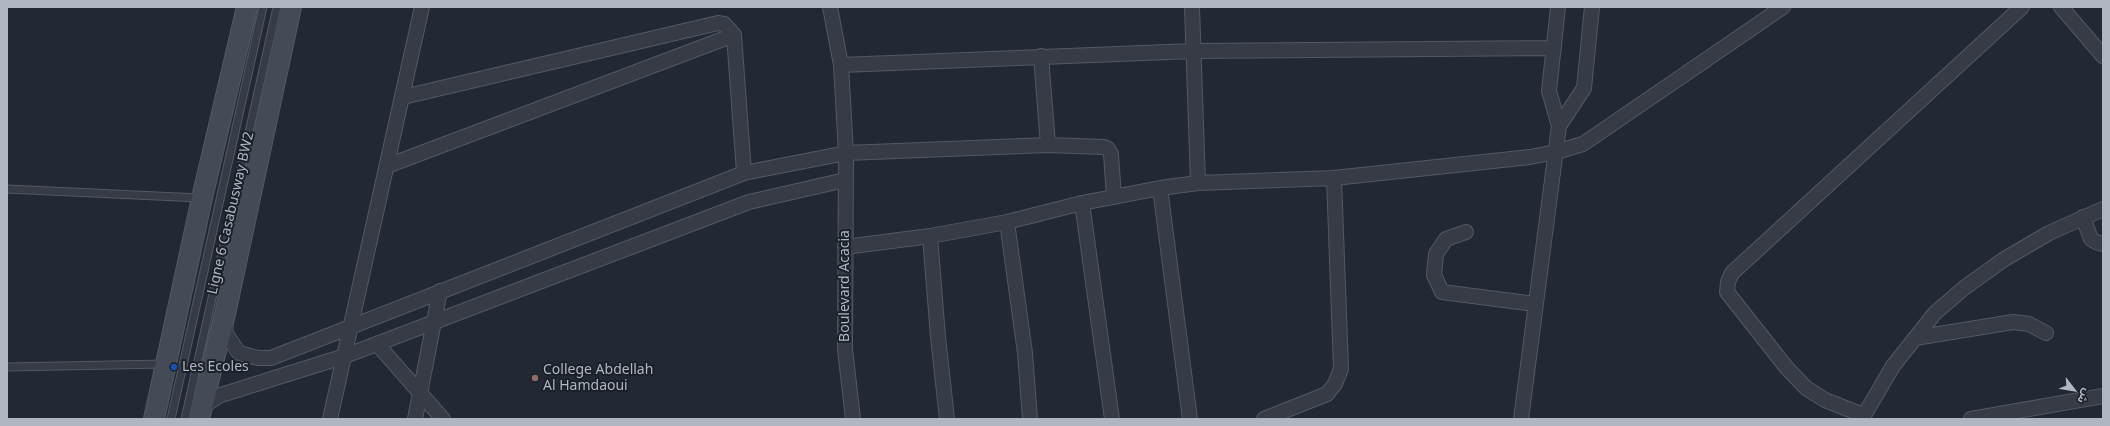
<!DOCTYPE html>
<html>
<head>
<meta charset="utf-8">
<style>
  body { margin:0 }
  #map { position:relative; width:2110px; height:426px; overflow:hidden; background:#222934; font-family:"Noto Sans","Noto Sans Arabic",sans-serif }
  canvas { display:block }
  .frame { position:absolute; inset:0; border:8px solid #b0b6c2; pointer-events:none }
  .north { position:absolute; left:2054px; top:370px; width:40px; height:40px; -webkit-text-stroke:3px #1b2029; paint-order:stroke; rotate:121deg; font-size:11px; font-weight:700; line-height:16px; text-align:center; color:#b0b6c2 }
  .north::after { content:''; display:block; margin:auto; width:14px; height:18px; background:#b0b6c2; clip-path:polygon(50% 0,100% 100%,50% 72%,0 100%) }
</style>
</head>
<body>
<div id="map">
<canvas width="2110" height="426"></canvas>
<div class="frame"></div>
<div class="north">ش</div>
</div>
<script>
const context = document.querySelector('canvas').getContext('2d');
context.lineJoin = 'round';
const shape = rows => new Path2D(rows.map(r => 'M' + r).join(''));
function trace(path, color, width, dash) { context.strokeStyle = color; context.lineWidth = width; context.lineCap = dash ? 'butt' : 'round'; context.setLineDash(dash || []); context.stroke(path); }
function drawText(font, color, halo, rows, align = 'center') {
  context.font = font + ' "Noto Sans",sans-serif'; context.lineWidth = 4; context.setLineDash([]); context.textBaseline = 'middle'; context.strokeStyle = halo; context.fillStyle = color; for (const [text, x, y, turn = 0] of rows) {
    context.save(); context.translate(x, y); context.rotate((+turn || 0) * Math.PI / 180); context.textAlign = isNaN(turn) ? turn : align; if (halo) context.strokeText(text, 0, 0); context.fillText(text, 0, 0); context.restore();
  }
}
const lane = shape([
  [7,189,200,198],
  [7,367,165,364],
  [171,419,263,7],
  [185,419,277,7]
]);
const street = shape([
  [830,7,841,65,846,153,845,349,853,419],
  [1192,7,1198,183],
  [2061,7,2103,56],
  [1041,56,1048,145,1104,147,1108,149,1111,154,1114,197],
  [841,65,1193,51,1554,48],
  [403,97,718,23,724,24,734,35,744,173],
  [1559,126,1584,88,1592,7],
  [387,166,734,35],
  [1160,188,1190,419],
  [1082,203,1112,419],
  [2083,217,2091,239,2096,242,2103,244],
  [1007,222,1025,353,1030,419],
  [1466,232,1446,239,1436,254,1434,275,1442,292,1535,304],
  [930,236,938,337,947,419],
  [845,247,930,236,1007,222,1082,203,1160,188,1198,183,1334,178,1530,157,1556,152,1583,144,1783,7],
  [225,320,226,334,239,353,258,358,271,358,744,173,846,153,1048,145],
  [1915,338,2013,322,2029,324,2046,333],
  [377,344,443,419],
  [203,406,221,395,345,356,749,202,845,180],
  [1863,415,1825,400,1806,388,1786,367,1727,292,1728,282,1732,273,2022,7],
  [330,419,422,7],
  [415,419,440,291],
  [1264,419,1327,394,1335,384,1341,369,1334,178],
  [1521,419,1559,126,1549,91,1558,7],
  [1862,419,1893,366,1935,313,1964,288,2003,260,2049,233,2103,209],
  [1971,419,2103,396]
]);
const secondary = shape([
  [154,419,202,198,247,7],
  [199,419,225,314,291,7]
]);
const markers = [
  [174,367,4,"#1a4fb4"],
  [535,378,4,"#8d6e63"]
];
const streetNames = [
  ["Ligne 6 Casabusway BW2",231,213,-77],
  ["Boulevard Acacia",845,286,-90]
];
const poiNames = [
  ["Les Ecoles",182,367],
  ["College Abdellah",543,370],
  ["Al Hamdaoui",543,386]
];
trace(lane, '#535963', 9);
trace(street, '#535963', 16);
trace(secondary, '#535963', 22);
trace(lane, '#363b45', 7);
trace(street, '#363b45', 14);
trace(secondary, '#444b57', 20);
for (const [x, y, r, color] of markers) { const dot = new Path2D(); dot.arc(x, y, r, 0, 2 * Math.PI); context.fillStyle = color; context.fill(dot); trace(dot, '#1b2029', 1.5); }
drawText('14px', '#b0b6c2', '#1b2029', streetNames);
drawText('14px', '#b0b6c2', '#1b2029', poiNames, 'left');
</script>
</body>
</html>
